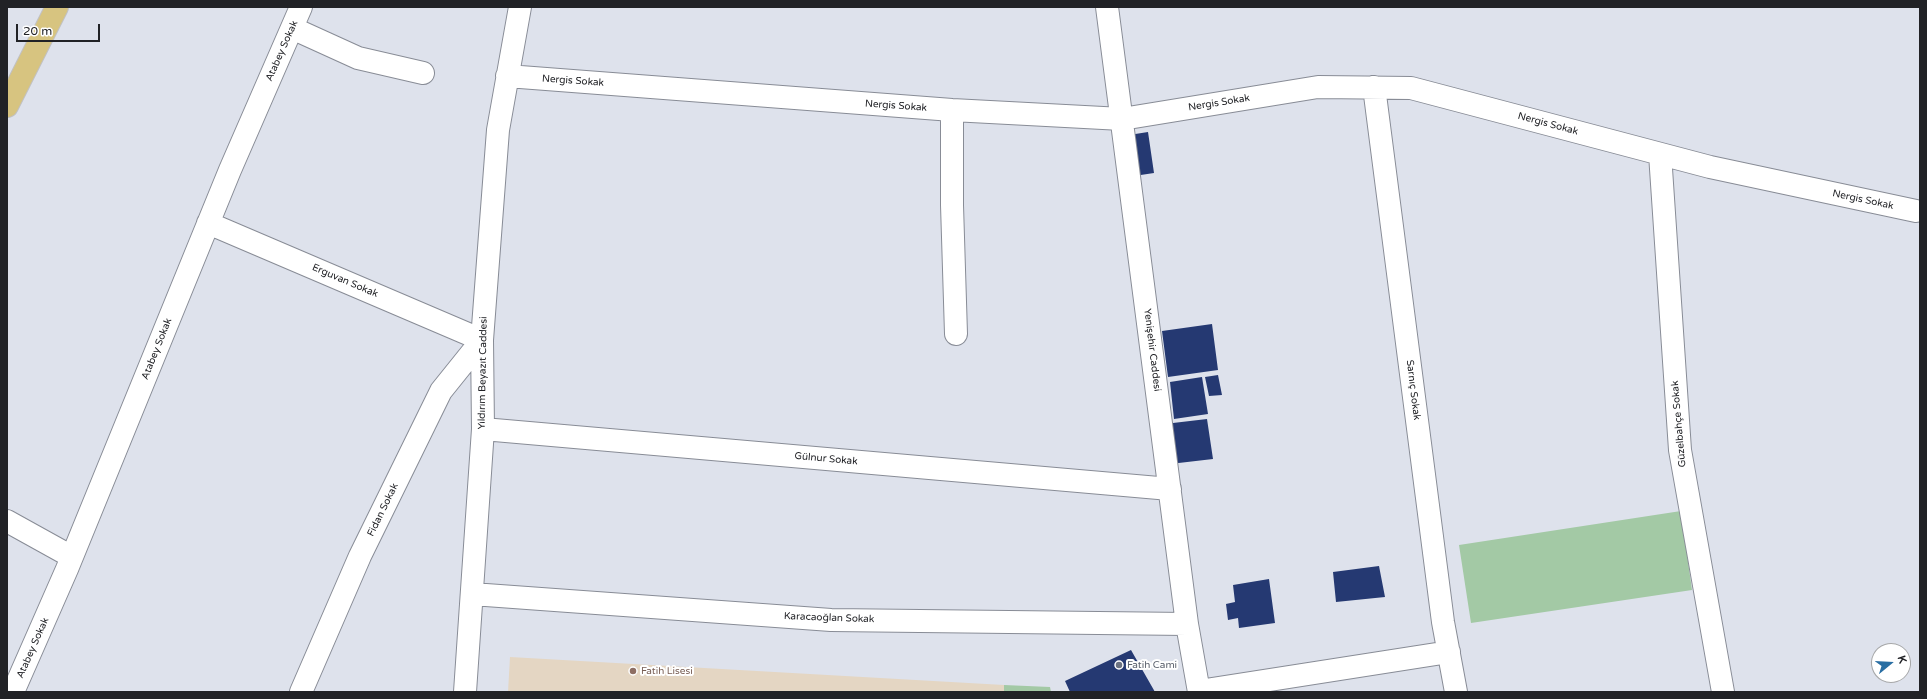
<!DOCTYPE html>
<html>
<head>
<meta charset="utf-8">
<style>
  body { margin:0 }
  #map { position:relative; width:1927px; height:699px; overflow:hidden; background:#dee2ec; font-family:"Varela Round",sans-serif }
  canvas { display:block }
  .frame { position:absolute; inset:0; border:8px solid #212226; pointer-events:none }
  .north { position:absolute; left:1871px; top:643px; width:40px; height:40px; box-sizing:border-box; background:#fff; border:1px solid #a6a7a8; border-radius:50%; rotate:72deg; font-size:11px; font-weight:700; line-height:16px; text-align:center; color:#212226 }
  .north::after { content:''; display:block; margin:auto; width:14px; height:18px; background:#296ea3; clip-path:polygon(50% 0,100% 100%,50% 72%,0 100%) }
  .scale { position:absolute; left:16px; top:24px; width:84px; height:18px; box-sizing:border-box; border:2px solid #212226; border-top:0; padding-left:5px; font-size:12px; line-height:14px; white-space:nowrap; color:#212226; -webkit-text-stroke:3px #fff; paint-order:stroke }
</style>
</head>
<body>
<div id="map">
<canvas width="1927" height="699"></canvas>
<div class="frame"></div>
<div class="north">K</div>
<div class="scale">20 m</div>
</div>
<script>
const context = document.querySelector('canvas').getContext('2d');
context.lineJoin = 'round';
function paint(path, color) { context.fillStyle = color; context.fill(path, 'evenodd'); }
const shape = rows => new Path2D(rows.map(r => 'M' + r).join(''));
function trace(path, color, width, dash) { context.strokeStyle = color; context.lineWidth = width; context.lineCap = dash ? 'butt' : 'round'; context.setLineDash(dash || []); context.stroke(path); }
function drawText(font, color, halo, rows, align = 'center') {
  context.font = font + ' "Varela Round",sans-serif'; context.lineWidth = 4; context.setLineDash([]); context.textBaseline = 'middle'; context.strokeStyle = halo; context.fillStyle = color; for (const [text, x, y, turn = 0] of rows) {
    context.save(); context.translate(x, y); context.rotate((+turn || 0) * Math.PI / 180); context.textAlign = isNaN(turn) ? turn : align; if (halo) context.strokeText(text, 0, 0); context.fillText(text, 0, 0); context.restore();
  }
}
const education = shape([
  [510,657,1004,685,1004,692,508,692]
]);
const green = shape([
  [1681,511,1692,590,1471,623,1459,545],
  [1004,685,1050,687,1051,692,1004,692]
]);
const building = shape([
  [1148,132,1154,173,1134,176,1129,135],
  [1212,324,1218,370,1168,377,1162,331],
  [1218,375,1222,395,1209,396,1205,377],
  [1202,377,1208,414,1174,419,1170,382],
  [1207,419,1213,459,1170,464,1165,433,1173,432,1173,423],
  [1379,566,1385,597,1336,602,1333,572],
  [1269,579,1275,623,1239,628,1238,618,1228,620,1226,604,1235,602,1233,585],
  [1131,650,1155,692,1070,692,1065,681]
]);
const minor = shape([
  [1107,7,1187,624,1199,692],
  [292,28,358,58,423,73],
  [507,76,952,110,1122,119,1318,87,1411,88,1710,167,1916,211],
  [1374,87,1443,622,1456,692],
  [952,110,952,205,956,334],
  [1660,154,1680,450,1723,692],
  [208,223,482,340,441,391,360,556,301,692],
  [483,429,1170,489],
  [7,521,72,557],
  [472,594,831,620,1187,624],
  [1199,691,1449,652],
  [13,692,67,569,230,170,301,7],
  [465,692,483,429,482,340,498,130,520,7]
]);
const major = shape([
  [7,106,57,7]
]);
const markers = [
  [1119,665,4,"#6b7280"],
  [633,671,4,"#8d6e63"]
];
const streetNames = [
  ["Atabey Sokak",282,51,-66],
  ["Nergis Sokak",573,81,4],
  ["Nergis Sokak",1219,103,-9],
  ["Nergis Sokak",896,106,4],
  ["Nergis Sokak",1548,124,15],
  ["Nergis Sokak",1863,200,12],
  ["Erguvan Sokak",345,281,23],
  ["Atabey Sokak",157,349,-68],
  ["Yenişehir Caddesi",1152,350,83],
  ["Yıldırım Beyazıt Caddesi",483,373,-89],
  ["Sarnıç Sokak",1413,390,83],
  ["Güzelbahçe Sokak",1679,424,-95],
  ["Gülnur Sokak",826,459,5],
  ["Fidan Sokak",383,510,-64],
  ["Karacaoğlan Sokak",829,618,2],
  ["Atabey Sokak",33,648,-66]
];
const worshipNames = [
  ["Fatih Cami",1127,665]
];
const educationNames = [
  ["Fatih Lisesi",641,671]
];
paint(education, '#e4d6c3');
paint(green, '#a3c9a5');
paint(building, '#253972');
trace(minor, '#888c96', 24);
trace(major, '#c1c1c2', 24);
trace(minor, '#fff', 22);
trace(major, '#d7c480', 22);
for (const [x, y, r, color] of markers) { const dot = new Path2D(); dot.arc(x, y, r, 0, 2 * Math.PI); context.fillStyle = color; context.fill(dot); trace(dot, '#fff', 1.5); }
drawText('10px', '#212226', '#fff', streetNames);
drawText('10px', '#5b616d', '#fff', worshipNames, 'left');
drawText('10px', '#785e54', '#fff', educationNames, 'left');
</script>
</body>
</html>
